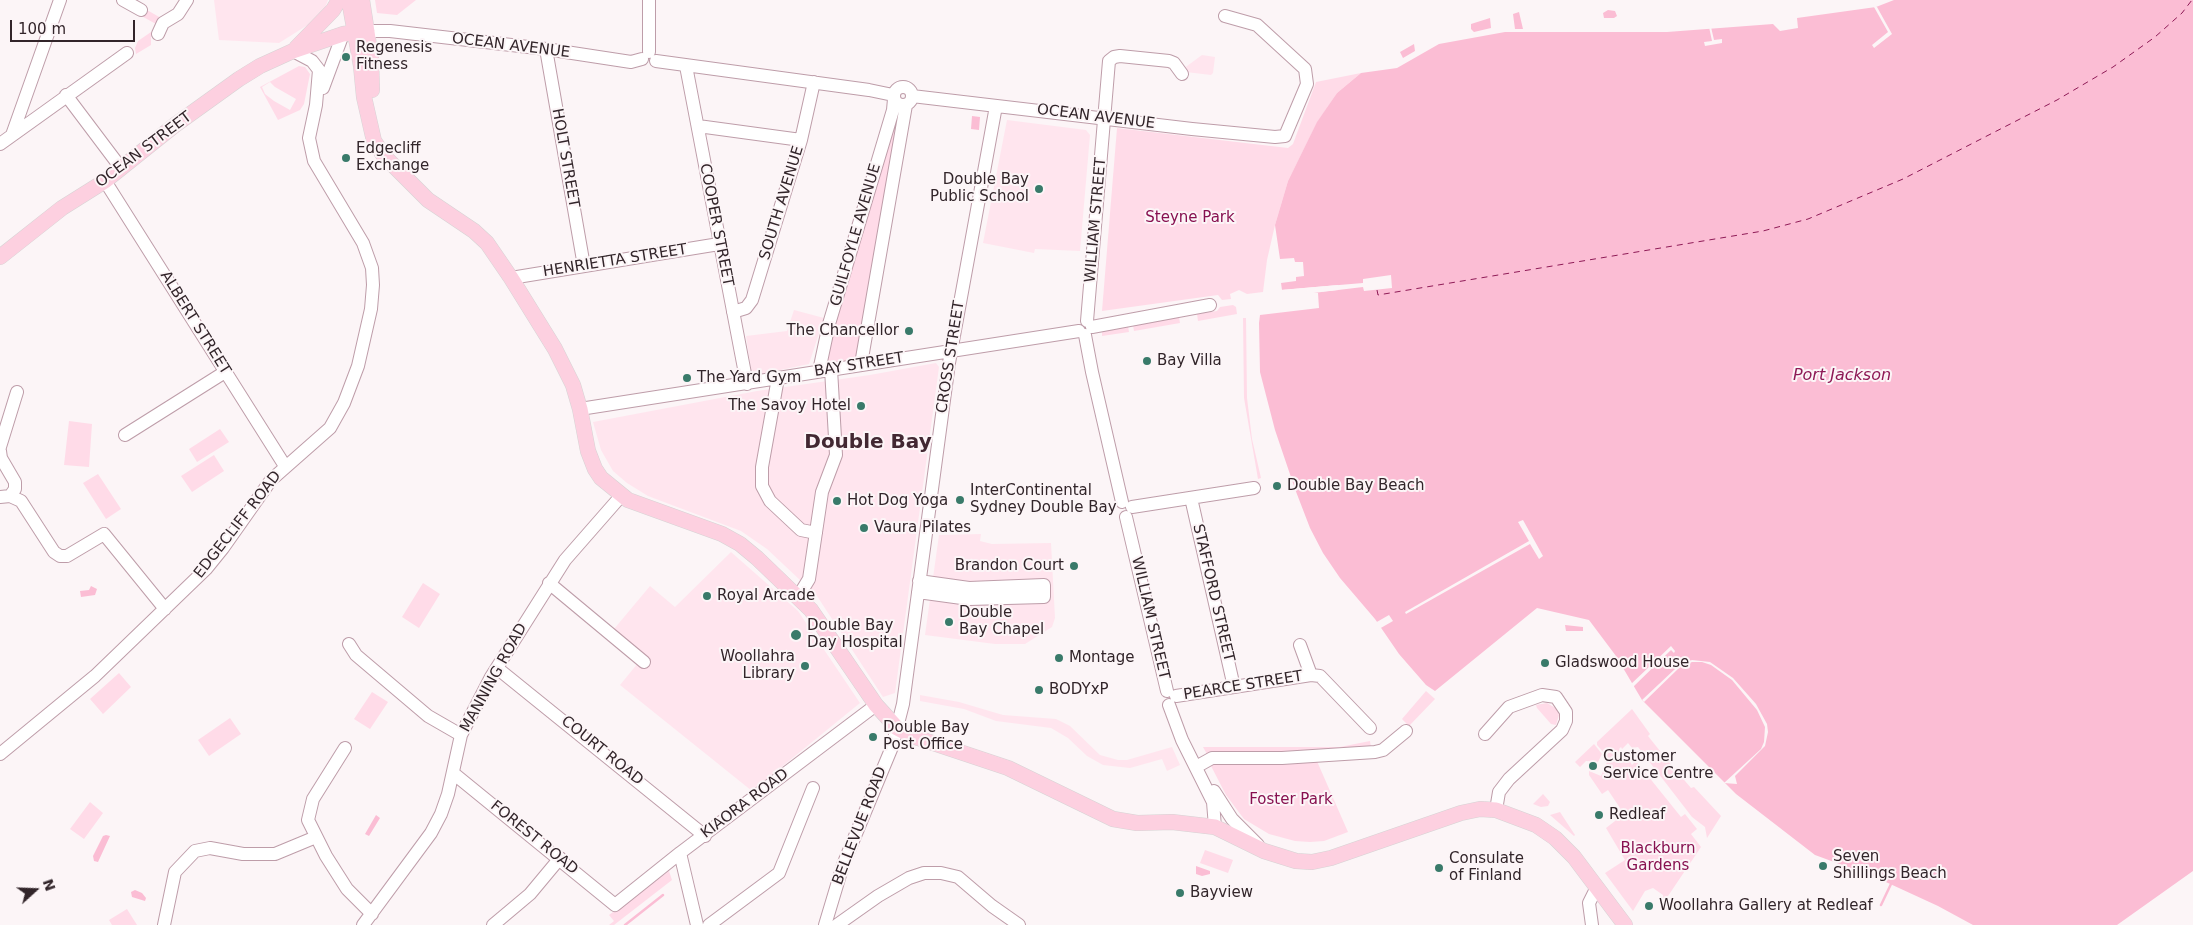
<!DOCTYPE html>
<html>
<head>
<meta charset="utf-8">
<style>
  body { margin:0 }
  #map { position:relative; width:2193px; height:925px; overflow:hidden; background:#fcf5f7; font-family:"DejaVu Sans",sans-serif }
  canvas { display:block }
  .north { position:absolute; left:10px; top:865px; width:50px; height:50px; -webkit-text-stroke:4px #fcf5f7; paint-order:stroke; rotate:70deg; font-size:14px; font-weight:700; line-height:20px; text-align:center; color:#32252a }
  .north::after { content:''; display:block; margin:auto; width:18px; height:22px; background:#32252a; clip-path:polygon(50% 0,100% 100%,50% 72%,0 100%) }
  .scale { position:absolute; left:10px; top:20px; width:125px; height:22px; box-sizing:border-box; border:2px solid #32252a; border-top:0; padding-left:6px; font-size:15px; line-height:18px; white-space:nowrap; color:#32252a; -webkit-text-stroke:4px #fcf5f7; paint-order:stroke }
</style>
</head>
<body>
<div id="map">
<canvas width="2193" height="925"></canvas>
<div class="north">N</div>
<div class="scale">100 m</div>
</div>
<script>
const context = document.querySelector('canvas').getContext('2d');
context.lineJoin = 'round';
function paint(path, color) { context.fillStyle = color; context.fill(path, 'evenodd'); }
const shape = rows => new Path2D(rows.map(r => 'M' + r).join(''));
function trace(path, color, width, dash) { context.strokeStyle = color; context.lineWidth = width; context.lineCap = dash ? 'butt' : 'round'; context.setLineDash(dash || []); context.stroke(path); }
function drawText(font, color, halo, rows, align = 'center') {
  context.font = font + ' "DejaVu Sans",sans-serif'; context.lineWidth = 4; context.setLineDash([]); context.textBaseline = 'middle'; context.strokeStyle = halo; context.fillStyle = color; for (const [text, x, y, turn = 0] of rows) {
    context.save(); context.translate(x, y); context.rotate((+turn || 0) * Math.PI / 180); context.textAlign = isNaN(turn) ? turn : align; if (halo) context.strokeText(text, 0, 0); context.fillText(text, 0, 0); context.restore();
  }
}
const built = shape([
  [214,0,328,0,322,16,279,43,219,40],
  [1202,55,1215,57,1213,73,1211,75,1186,72,1183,69],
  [1007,120,1086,130,1090,135,1080,251,1035,249,1034,253,983,243],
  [794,310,824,318,809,364,752,376,746,336,787,331],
  [936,363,939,367,895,693,883,697,817,596,767,549,741,531,648,496,627,483,613,471,601,450,593,422,757,391,870,375],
  [981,534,980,541,992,544,1051,543,1055,618,1052,627,1025,644,995,644,925,635,939,535],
  [731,552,798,611,860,703,752,791,620,685,638,663,609,635,650,586,675,607],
  [920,695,959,702,1003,715,1056,719,1070,726,1100,755,1118,760,1127,760,1172,747,1180,765,1167,771,1162,759,1130,768,1103,765,1087,756,1068,738,1051,728,996,721,964,709,920,701]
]);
const green = shape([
  [375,0,416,0,397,15,377,13],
  [140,6,161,18,156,24,136,13],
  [151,32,151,45,136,54,135,48,138,41],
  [299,66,305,67,310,74,304,104,300,110,278,120,260,87],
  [270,82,275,87,296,99,290,110,274,101,265,94,262,87],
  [1361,73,1337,93,1317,123,1288,181,1275,225,1267,260,1263,292,1247,294,1239,290,1230,294,1231,299,1222,300,1218,295,1102,311,1117,128,1288,148,1293,144,1316,82],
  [898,112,902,113,856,359,829,364,825,360],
  [1233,305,1236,307,1237,314,1198,321,1197,314,1217,311,1220,307],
  [1179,317,1180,323,1134,331,1133,325],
  [1243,318,1246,318,1247,398,1252,439,1261,478,1258,479,1244,398],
  [1128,326,1129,332,1102,336,1102,331],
  [69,421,92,424,89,467,64,465],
  [220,429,229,442,197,462,189,449],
  [214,455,224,471,192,492,181,476],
  [98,474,121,509,106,519,83,483],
  [423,583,440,594,419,628,402,617],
  [119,673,131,687,103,714,90,699],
  [1426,691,1435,699,1409,726,1402,719],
  [372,692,388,702,370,729,354,719],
  [1547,703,1557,709,1559,715,1556,725,1551,724,1537,708,1536,705],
  [1632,709,1650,734,1648,736,1668,761,1691,788,1694,787,1721,816,1707,838,1705,827,1692,817,1638,747,1632,748,1628,743,1622,749,1621,747,1619,749,1620,751,1617,753,1612,749,1604,753,1597,745,1597,742],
  [230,718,241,734,209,756,198,740],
  [1370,741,1371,748,1208,756,1203,747,1340,747],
  [1594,744,1602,754,1598,762,1586,761,1580,767,1575,762],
  [1624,751,1632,765,1636,761,1681,817,1685,814,1697,829,1691,834,1701,847,1664,902,1663,895,1653,888,1645,891,1633,911,1605,873,1625,860,1606,828,1624,814,1608,790,1602,794,1589,775,1589,771,1601,776,1607,762,1604,761,1605,755,1611,752,1617,757],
  [1316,759,1348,832,1324,841,1310,842,1295,841,1269,834,1244,819,1226,795,1210,764],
  [1543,794,1550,802,1548,806,1541,807,1533,804],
  [90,802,103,813,84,839,70,829],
  [1560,812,1575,835,1574,836,1550,815],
  [1205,850,1233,860,1228,873,1200,863],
  [669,871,672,880,614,925,609,925,614,921,609,915],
  [127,909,137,925,112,925,109,920]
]);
const water = shape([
  [1894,0,2193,0,2193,871,2117,925,1973,925,1938,906,1875,877,1815,855,1736,794,1642,700,1616,656,1589,620,1537,608,1435,691,1426,685,1399,654,1375,619,1340,578,1323,553,1310,528,1295,489,1275,430,1260,372,1259,323,1260,315,1319,308,1318,293,1308,293,1338,290,1338,285,1282,290,1281,283,1296,281,1296,277,1304,276,1303,262,1295,262,1294,258,1280,259,1275,225,1288,181,1317,122,1337,93,1361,73,1397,68,1439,44,1505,32,1667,32,1773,24,1780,31,1798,28,1797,18,1876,7],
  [1608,10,1615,11,1617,16,1614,18,1604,18,1603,13],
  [1519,12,1523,29,1515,29,1513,14],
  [1490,18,1491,28,1474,32,1471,29,1471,24],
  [1414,44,1415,51,1403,58,1400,52],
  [972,116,980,117,979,130,971,129],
  [91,586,97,589,95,595,81,597,80,591,89,590],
  [1565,625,1583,627,1583,631,1566,631],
  [376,815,380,818,369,836,365,834],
  [106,835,110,836,98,862,94,861,93,856,103,836],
  [1196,866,1210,871,1210,874,1202,876,1196,874],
  [135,890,142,893,146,898,145,901,132,897,131,892]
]);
const pier = shape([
  [1874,7,1877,7,1892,34,1874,48,1872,45,1888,32],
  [1709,27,1711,27,1714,40,1722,39,1722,43,1705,46,1704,42,1712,41],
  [1391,275,1392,288,1364,291,1363,287,1305,294,1307,291,1336,287,1283,293,1280,290,1363,283,1363,279],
  [1523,520,1543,556,1539,559,1530,544,1406,614,1405,612,1529,541,1518,522],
  [1389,615,1393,621,1379,629,1375,623],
  [1671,646,1675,651,1674,653,1671,650,1632,688,1630,685],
  [1692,660,1710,662,1733,678,1756,704,1767,724,1768,732,1765,746,1735,776,1737,784,1724,783,1761,749,1764,742,1765,727,1757,710,1732,680,1711,665,1702,662,1692,662,1680,667,1644,702,1642,700,1675,669,1683,663]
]);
const stream = shape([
  [1881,905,1891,884],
  [625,925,663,895]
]);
const ferry = shape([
  [1377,290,1378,295,1763,231,1808,219,1903,179,2057,100,2113,67,2155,37,2182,13,2192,0]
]);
const minor = shape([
  [123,0,141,10],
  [367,31,390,31,546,49,631,62,642,59],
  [158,34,163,23,178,14,187,0],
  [546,49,584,266],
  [649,52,649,0],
  [656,61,869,90,893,95],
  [686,66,747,384],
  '894 96a9 9 0 1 1 18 0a9 9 0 1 1-18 0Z',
  [323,88,343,34],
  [66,95,121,168],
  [912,96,1192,129,1275,137,1285,136,1307,84,1305,69,1257,25,1225,16],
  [698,126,801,140],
  [12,135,60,0],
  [0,144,127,53],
  [105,181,285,466],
  [511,278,719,244],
  [733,312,746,308,752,300,801,140,814,82],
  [1087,321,1109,61,1114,57,1120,56,1169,61,1174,63,1182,74],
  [1092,327,1210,305],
  [1085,335,1092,372,1122,502],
  [861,364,906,105],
  [819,371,829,324,893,110,894,99],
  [778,378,762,467,762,486,770,501,801,530,816,533],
  [580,409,1079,331],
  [125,435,225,372],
  [0,447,17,392],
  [0,451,1,458,15,482,15,489,10,496],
  [0,497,10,496,21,501,54,552,60,556,67,556,104,534,165,609],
  [1191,498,1234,687],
  [1132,507,1254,488],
  [1126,517,1167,691],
  [549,583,644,662],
  [918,592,969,599,1044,597,1044,585,969,588,919,581],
  [798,597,809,579,822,492,836,455,831,369],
  [349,644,356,655,428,716,461,735],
  [1300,645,1311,675,1320,676,1370,728],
  [497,668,705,836],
  [1176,696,1311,675],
  [1169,705,1182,740,1213,802,1215,827],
  [1485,734,1509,707,1542,695,1556,697,1566,712,1566,721,1562,730,1509,779,1499,792,1496,810],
  [345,748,313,799,308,820,326,856,347,889,372,914],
  [0,754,95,676,206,569,223,548,271,480,330,428,344,403,358,366,371,309,373,285,372,268,363,243,314,161,309,138,316,105,319,70,312,61,293,51],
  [1196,767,1212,758,1282,758,1375,752,1383,750,1406,731],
  [453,773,615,905,680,853,876,705],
  [1214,791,1232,819,1258,845],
  [680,853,697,925],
  [164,925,175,872,195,851,210,848,243,854,275,854,316,837],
  [363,925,431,833,441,814,448,794,461,735,491,677,565,560,621,496],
  [493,925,530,894,560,858],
  [709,925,779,873,813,788],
  [825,925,843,865,892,747,903,704,949,363,996,106],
  [837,925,878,896,909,878,924,873,941,873,958,877,992,906,1019,925],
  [1592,925,1589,903,1597,887]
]);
const major = shape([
  [349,0,361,66,364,97,374,141,384,156,428,200,474,231,487,243,511,278,555,349,573,385,580,409,588,451,595,469,601,478,628,500,722,534,740,544,757,558,811,610,876,705,897,728,912,736,1008,768,1113,819,1137,823,1172,822,1215,827,1264,851,1296,861,1312,862,1331,858,1461,813,1480,809,1496,810,1536,825,1555,838,1574,857,1625,925],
  [362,0,371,58,372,90],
  [296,48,333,10,339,0],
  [0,257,62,208,105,181,175,125,239,79,260,66,293,51,343,34,367,31]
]);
const markers = [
  [346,57,5,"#397a6a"],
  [346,158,5,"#397a6a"],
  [1039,189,5,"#397a6a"],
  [909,331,5,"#397a6a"],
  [1147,361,5,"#397a6a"],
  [687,378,5,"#397a6a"],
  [861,406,5,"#397a6a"],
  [1277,486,5,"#397a6a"],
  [960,500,5,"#397a6a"],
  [837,501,5,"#397a6a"],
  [864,528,5,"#397a6a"],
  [1074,566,5,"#397a6a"],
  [707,596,5,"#397a6a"],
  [949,622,5,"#397a6a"],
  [796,635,6,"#397a6a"],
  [1059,658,5,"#397a6a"],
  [1545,663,5,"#397a6a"],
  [805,666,5,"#397a6a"],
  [1039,690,5,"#397a6a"],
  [873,737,5,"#397a6a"],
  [1593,766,5,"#397a6a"],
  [1599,815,5,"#397a6a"],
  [1823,866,5,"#397a6a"],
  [1439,868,5,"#397a6a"],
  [1180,893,5,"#397a6a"],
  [1649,906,5,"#397a6a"]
];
const streetNames = [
  ["OCEAN AVENUE",511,46,7],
  ["OCEAN AVENUE",1096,117,7],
  ["OCEAN STREET",144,150,-37],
  ["HOLT STREET",565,158,80],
  ["SOUTH AVENUE",782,203,-73],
  ["WILLIAM STREET",1096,220,-85],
  ["COOPER STREET",716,225,79],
  ["GUILFOYLE AVENUE",856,235,-74],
  ["HENRIETTA STREET",615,261,-9],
  ["ALBERT STREET",195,323,58],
  ["CROSS STREET",951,357,-81],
  ["BAY STREET",859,365,-9],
  ["EDGECLIFF ROAD",238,525,-52],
  ["STAFFORD STREET",1213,593,77],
  ["WILLIAM STREET",1150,618,77],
  ["MANNING ROAD",494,678,-61],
  ["PEARCE STREET",1243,686,-9],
  ["COURT ROAD",602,751,39],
  ["KIAORA ROAD",745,804,-37],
  ["BELLEVUE ROAD",860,826,-69],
  ["FOREST ROAD",534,838,39]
];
const poiNames = [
  ["Regenesis",356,48],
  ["Fitness",356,65],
  ["Edgecliff",356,149],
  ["Exchange",356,166],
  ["Double Bay",1029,180,"right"],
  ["Public School",1029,197,"right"],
  ["The Chancellor",899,331,"right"],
  ["Bay Villa",1157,361],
  ["The Yard Gym",697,378],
  ["The Savoy Hotel",851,406,"right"],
  ["Double Bay Beach",1287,486],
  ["InterContinental",970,491],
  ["Sydney Double Bay",970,508],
  ["Hot Dog Yoga",847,501],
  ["Vaura Pilates",874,528],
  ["Brandon Court",1064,566,"right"],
  ["Royal Arcade",717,596],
  ["Double",959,613],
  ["Bay Chapel",959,630],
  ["Double Bay",807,626],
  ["Day Hospital",807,643],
  ["Woollahra",795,657,"right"],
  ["Library",795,674,"right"],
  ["Montage",1069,658],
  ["Gladswood House",1555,663],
  ["BODYxP",1049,690],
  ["Double Bay",883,728],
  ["Post Office",883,745],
  ["Customer",1603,757],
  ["Service Centre",1603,774],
  ["Redleaf",1609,815],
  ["Seven",1833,857],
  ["Shillings Beach",1833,874],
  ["Consulate",1449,859],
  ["of Finland",1449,876],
  ["Bayview",1190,893],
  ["Woollahra Gallery at Redleaf",1659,906]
];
const parkNames = [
  ["Steyne Park",1190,218],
  ["Foster Park",1291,800],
  ["Blackburn",1658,849],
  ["Gardens",1658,866]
];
const waterNames = [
  ["Port Jackson",1842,376]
];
const districtNames = [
  ["Double Bay",868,443]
];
paint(built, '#ffe5ee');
paint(green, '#ffdbe8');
paint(water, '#fbbdd4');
paint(pier, '#fcf5f7');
trace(stream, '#fbbdd4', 2.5);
trace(ferry, '#8e1a56', 1, [6, 5]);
trace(minor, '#be9da9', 14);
trace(major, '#d6d3d4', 16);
trace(minor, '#fff', 12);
trace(major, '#fdd0e0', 15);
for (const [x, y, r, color] of markers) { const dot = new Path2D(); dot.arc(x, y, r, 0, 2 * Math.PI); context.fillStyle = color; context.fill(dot); trace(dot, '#fcf5f7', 2); }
drawText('15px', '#32252a', '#fcf5f7', streetNames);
drawText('15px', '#32252a', '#fcf5f7', poiNames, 'left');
drawText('15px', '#871050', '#fcf5f7', parkNames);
drawText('italic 16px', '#8e1a56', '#fcf5f7', waterNames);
drawText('bold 20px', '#422832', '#fcf5f7', districtNames);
</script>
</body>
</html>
